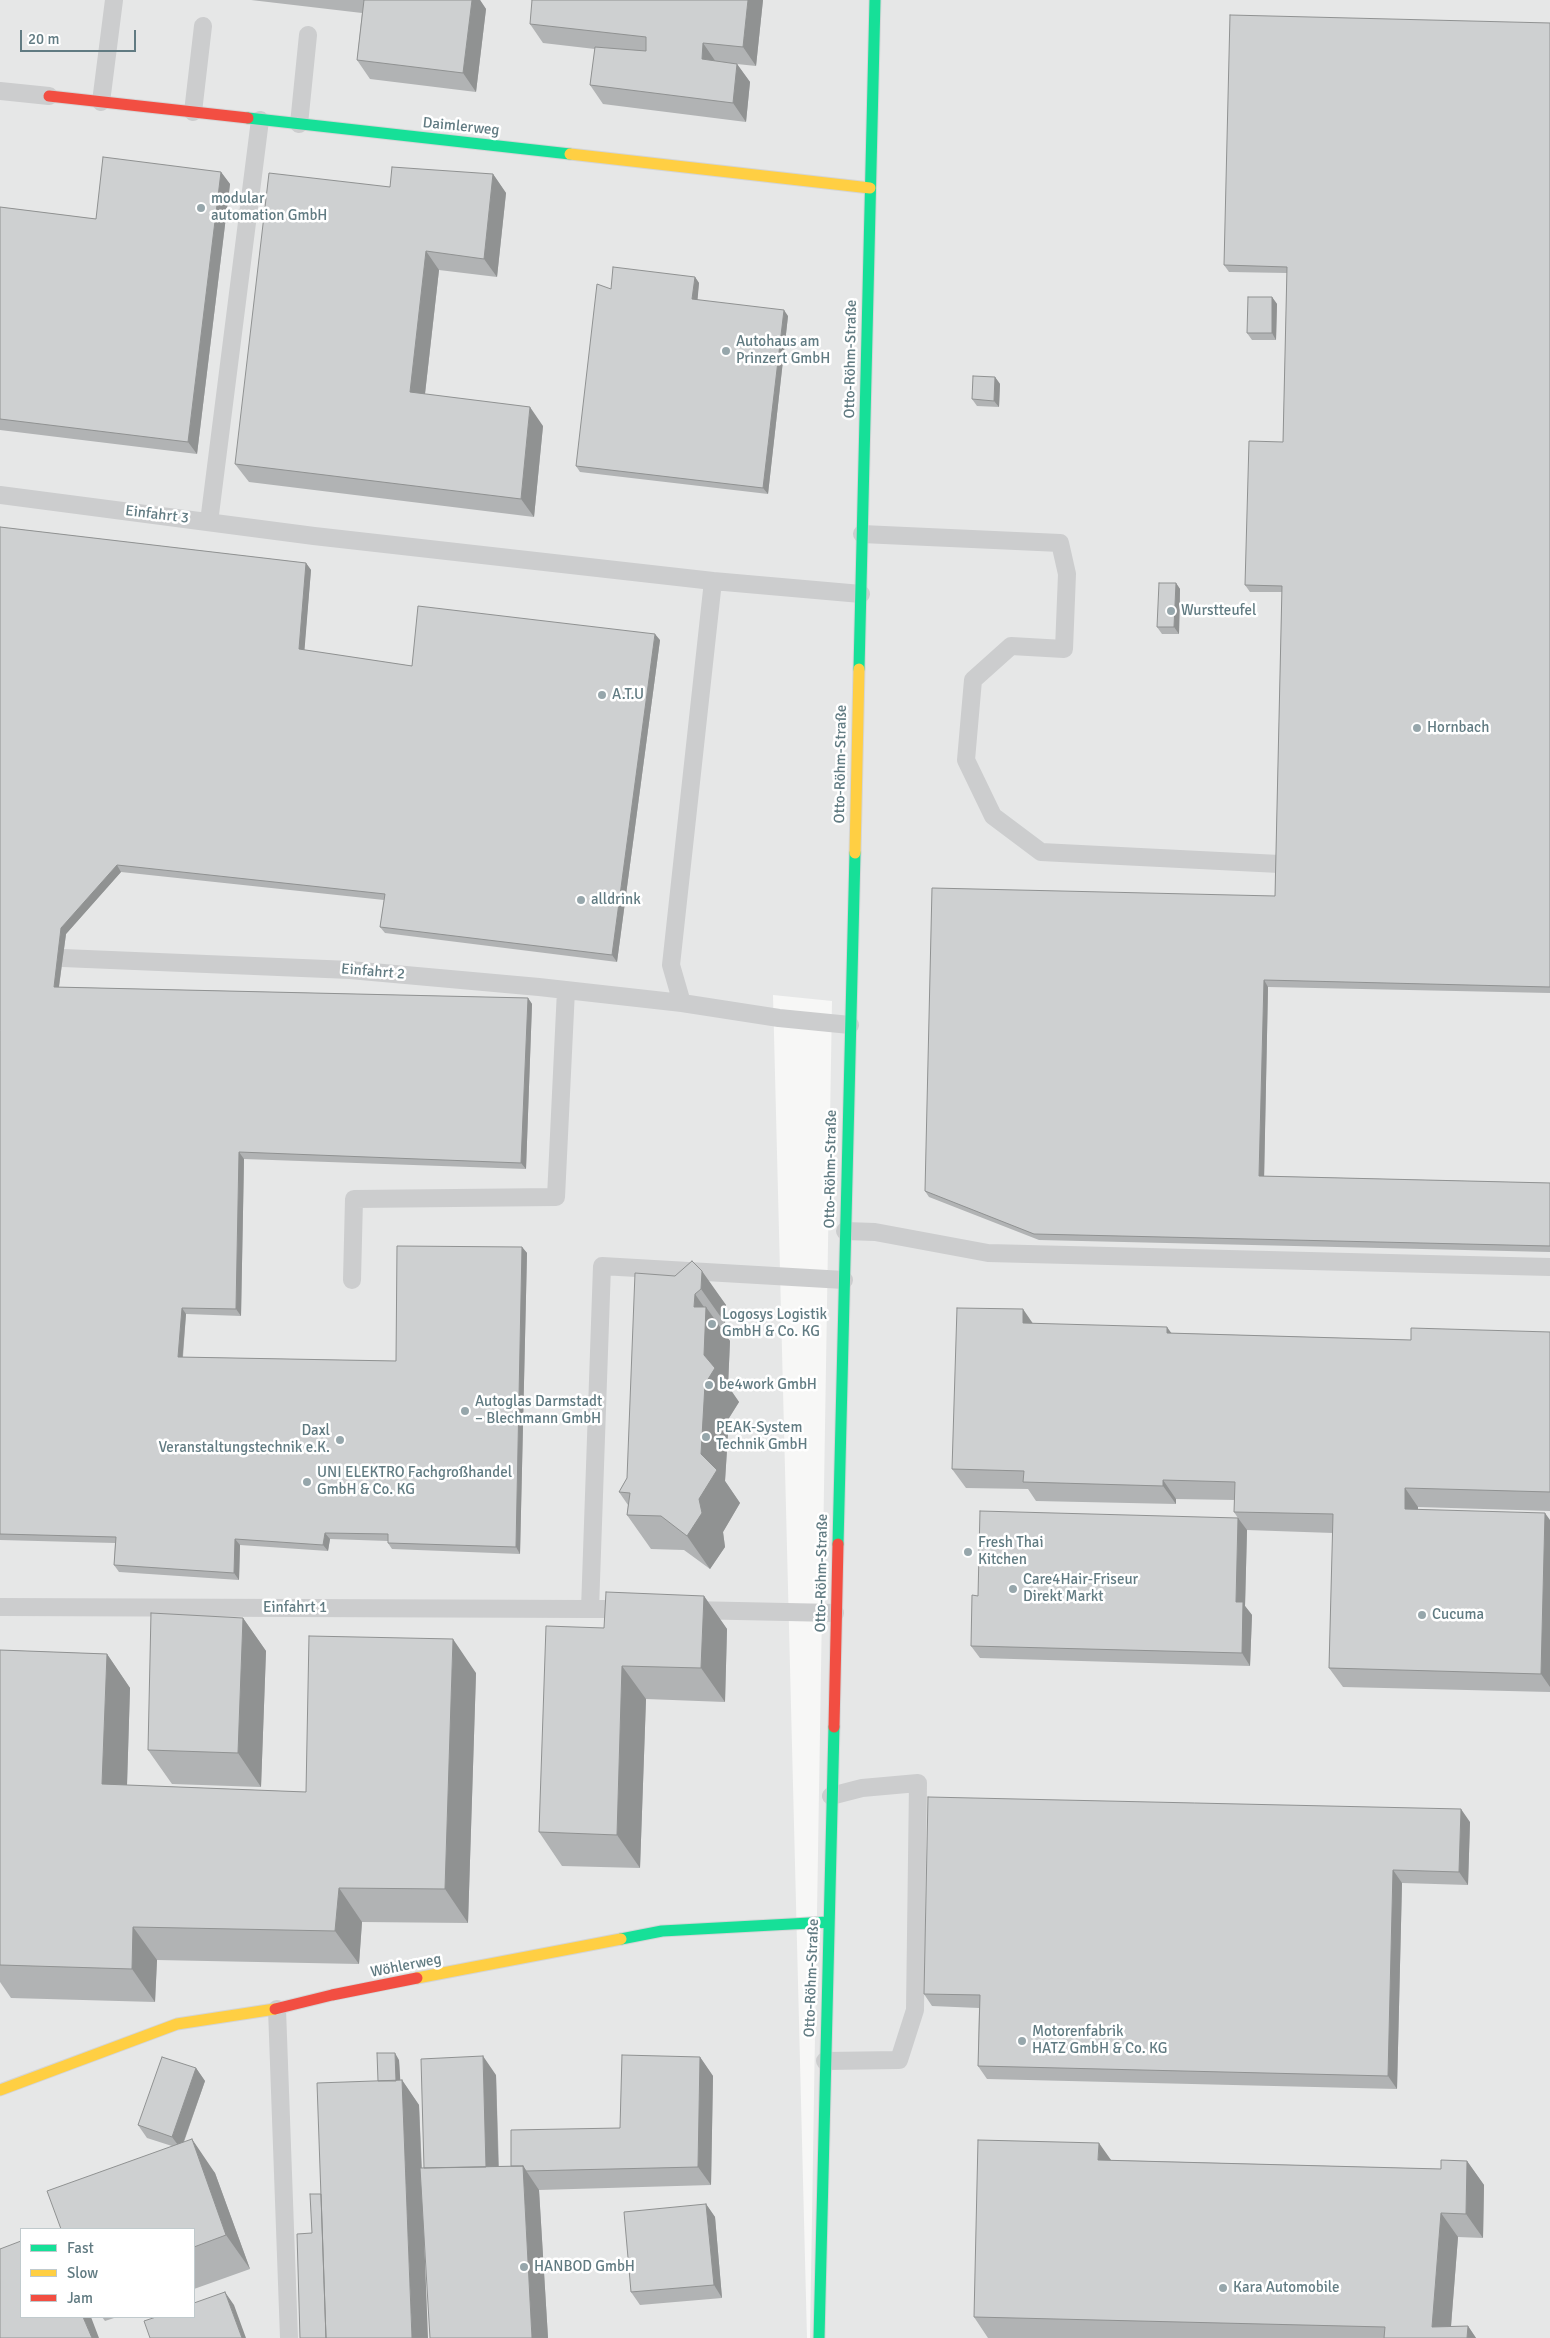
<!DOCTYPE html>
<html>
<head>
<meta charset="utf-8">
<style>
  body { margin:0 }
  #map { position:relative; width:1550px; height:2338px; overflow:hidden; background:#f7f7f6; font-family:Signika,sans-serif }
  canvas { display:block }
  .legend { position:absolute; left:20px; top:2228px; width:175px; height:90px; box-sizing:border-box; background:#fff; border:1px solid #c0cacd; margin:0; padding:6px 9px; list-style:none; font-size:15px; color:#617b82 }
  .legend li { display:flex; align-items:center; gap:10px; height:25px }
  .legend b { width:25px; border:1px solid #c0cacd }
  .scale { position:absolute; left:20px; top:30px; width:116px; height:22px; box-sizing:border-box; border:2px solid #617b82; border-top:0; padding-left:6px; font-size:15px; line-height:18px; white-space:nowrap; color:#617b82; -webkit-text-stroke:4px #fff; paint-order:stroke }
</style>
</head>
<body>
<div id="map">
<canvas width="1550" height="2338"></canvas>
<ul class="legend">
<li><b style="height:6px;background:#16e098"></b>Fast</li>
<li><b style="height:6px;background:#ffcf43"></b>Slow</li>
<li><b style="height:6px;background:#f24e42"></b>Jam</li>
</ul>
<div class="scale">20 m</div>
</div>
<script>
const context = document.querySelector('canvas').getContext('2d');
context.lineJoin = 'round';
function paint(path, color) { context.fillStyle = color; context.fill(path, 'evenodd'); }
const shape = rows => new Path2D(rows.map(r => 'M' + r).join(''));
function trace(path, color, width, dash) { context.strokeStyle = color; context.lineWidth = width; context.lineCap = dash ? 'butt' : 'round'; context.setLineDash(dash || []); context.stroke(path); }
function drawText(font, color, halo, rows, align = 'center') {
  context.font = font + ' Signika,sans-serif'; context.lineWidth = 5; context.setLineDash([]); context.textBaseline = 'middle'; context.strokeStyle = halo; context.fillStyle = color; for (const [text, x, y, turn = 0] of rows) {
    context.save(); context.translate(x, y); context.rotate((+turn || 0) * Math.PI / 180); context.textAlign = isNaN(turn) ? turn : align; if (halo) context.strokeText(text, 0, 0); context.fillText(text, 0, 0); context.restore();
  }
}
const built = shape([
  [0,0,1550,0,1550,2338,810,2338,832,1001,773,995,807,2338,0,2338],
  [21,2229,194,2229,194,2317,21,2317]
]);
const lane = shape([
  [0,91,49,96],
  [101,102,114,0],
  [193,112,203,26],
  [299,124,308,35],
  [0,495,314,536,713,581],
  [209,522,260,120],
  [862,534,1060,543,1067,574,1064,649,1011,646,973,680,966,760,993,816,1041,852,1299,865],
  [63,958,350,970,539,987,682,1003],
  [850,1025,779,1018,682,1003,671,965,713,581,861,594],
  [845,1231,875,1232,988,1253,1550,1267],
  [352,1280,354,1199,556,1197,566,990],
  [0,1607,590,1609],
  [628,1609,590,1609,602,1266,844,1280],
  [689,1610,835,1613],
  [277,2009,289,2338],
  [825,2061,899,2060,915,2010,918,1783,862,1788,831,1796]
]);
const fast = shape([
  [248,118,570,154],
  [859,669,875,0],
  [838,1544,855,853],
  [621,1939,662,1931,828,1922],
  [819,2338,834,1727]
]);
const slow = shape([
  [570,154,870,188],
  [855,853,859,669],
  [417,1978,621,1939],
  [0,2090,177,2024,275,2009]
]);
const jam = shape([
  [49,96,248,118],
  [834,1727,838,1544],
  [275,2009,332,1995,417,1978]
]);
const wall = shape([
  [251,0,480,0,486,9,476,92,370,79,357,60,362,13],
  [763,0,756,66,737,64,750,82,746,122,603,104,590,85,595,49,543,43,530,24],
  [1550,23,1550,993,1268,987,1264,1176,1550,1183,1550,1252,1039,1240,929,1197,925,1191,1275,896,1282,592,1250,592,1245,585,1283,442,1287,273,1229,272,1224,265],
  [221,172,230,184,197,454,0,430,0,207,96,219],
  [493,174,506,193,497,277,439,270,425,394,543,426,534,517,249,482,235,464,390,187],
  [695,277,699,283,697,300,788,316,768,494,580,472,576,466,611,289],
  [1272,297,1277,304,1276,340,1252,340,1247,333],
  [995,377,1000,384,999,407,977,406,972,399],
  [0,527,306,563,311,570,304,650,412,666,660,640,617,962,385,933,380,927,384,900,121,872,66,934,59,987,528,998,532,1004,526,1169,244,1159,241,1316,186,1314,183,1357,396,1361,522,1247,527,1253,520,1554,392,1549,388,1543,388,1541,330,1539,328,1551,240,1545,239,1580,119,1572,114,1565,115,1543,0,1540],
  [1176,583,1180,589,1179,634,1162,634,1157,627],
  [692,1261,726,1305,725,1323,720,1326,730,1341,728,1386,739,1402,729,1418,725,1481,740,1503,723,1532,725,1547,710,1569,684,1550,651,1549,627,1515,628,1505,619,1492,627,1478,675,1276],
  [1032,1323,1172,1333,1411,1340,1550,1332,1550,1511,1418,1507,1418,1510,1550,1520,1550,1692,1343,1687,1329,1668,1333,1533,1247,1530,1245,1606,1252,1615,1250,1666,980,1658,971,1646,978,1596,1238,1518,1234,1512,1235,1500,1176,1499,1176,1504,1036,1501,1028,1489,966,1488,952,1469],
  [704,1596,727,1629,725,1702,646,1699,640,1868,562,1866,539,1832,604,1628],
  [243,1618,266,1651,261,1787,172,1784,148,1750],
  [0,1650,107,1654,130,1688,127,1785,306,1792,476,1673,468,1923,362,1922,359,1964,157,1960,155,2002,11,1998,0,1982],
  [1470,1822,1468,1885,1402,1883,1397,2089,987,2079,978,2066,979,2008,932,2006,924,1994],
  [700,2057,713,2076,711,2185,539,2190,548,2338,424,2243,312,2233,321,2194,378,2081,399,2060,400,2081,402,2080,419,2105,422,2168,424,2168,496,2075,499,2166,511,2166,620,2128],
  [196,2068,205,2081,184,2142,215,2173,250,2269,194,2289,194,2229,172,2146,147,2138,138,2125],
  [1112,2160,1441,2169,1467,2161,1484,2185,1483,2238,1458,2237,1451,2327,1468,2326,1476,2338,988,2338,974,2317],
  [706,2204,715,2217,722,2298,640,2305,631,2292],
  [102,2317,117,2317,105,2321]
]);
const shadedWall = shape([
  [472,0,480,0,486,9,476,92,463,73],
  [748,0,763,0,756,66,743,47],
  [703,43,716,62,702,59],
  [737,64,750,82,746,122,733,103],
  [221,172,230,184,197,454,188,442],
  [493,174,506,193,497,277,484,259],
  [426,251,439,270,423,411,410,392],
  [695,277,699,283,697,306,692,299],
  [1272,297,1277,304,1276,340,1272,333],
  [784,310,788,316,768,494,763,488],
  [995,377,1000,384,999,407,994,401],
  [530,407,543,426,534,517,521,499],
  [306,563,311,570,304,656,299,649],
  [1176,583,1180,589,1179,634,1174,627],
  [655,634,660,640,617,962,612,955],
  [117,865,121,872,66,934,58,993,54,987,61,928],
  [1264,980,1268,987,1264,1182,1259,1176],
  [528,998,532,1004,526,1169,521,1163],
  [239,1152,244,1159,241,1316,236,1309],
  [522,1247,527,1253,520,1554,516,1547],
  [702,1271,726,1305,725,1323,701,1289],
  [695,1294,706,1310,706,1307,730,1341,728,1386,739,1402,729,1418,725,1481,740,1503,723,1532,725,1547,710,1569,687,1536,699,1499,701,1454,704,1355,694,1307],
  [182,1308,186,1314,182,1363,178,1357],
  [1023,1309,1036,1328,1023,1323],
  [1167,1327,1180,1345,1167,1333],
  [1163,1480,1176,1499,1176,1504,1163,1486],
  [1405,1488,1418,1507,1418,1528,1405,1509],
  [1545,1513,1550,1520,1550,1687,1541,1674],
  [1238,1518,1247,1530,1245,1606,1252,1615,1250,1666,1242,1653,1236,1602],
  [325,1533,330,1539,328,1551,323,1545],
  [235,1539,240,1545,239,1580,234,1573],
  [704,1596,727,1629,725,1702,701,1668],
  [243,1618,266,1651,261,1787,238,1753],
  [453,1639,476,1673,468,1923,445,1889],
  [107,1654,130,1688,126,1817,102,1784],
  [622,1666,646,1699,640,1868,617,1835],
  [1461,1809,1470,1822,1468,1885,1459,1872],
  [1393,1870,1402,1883,1397,2089,1388,2076],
  [339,1888,362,1922,359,1964,335,1931],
  [133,1927,157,1960,155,2002,132,1969],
  [395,2053,399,2060,401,2091,396,2084],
  [483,2056,496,2075,499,2192,486,2173],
  [700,2057,713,2076,711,2185,698,2167],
  [196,2068,205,2081,181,2149,172,2137],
  [402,2080,419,2105,428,2338,412,2338],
  [192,2139,215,2173,250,2269,226,2235],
  [1099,2143,1116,2167,1098,2160],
  [1467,2161,1484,2185,1483,2238,1466,2214],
  [523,2166,539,2190,548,2338,532,2338],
  [706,2204,715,2217,722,2298,714,2285],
  [1441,2213,1458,2237,1450,2338,1432,2327],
  [225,2292,234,2305,246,2338,242,2338],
  [83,2317,91,2317,99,2338,92,2338],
  [1468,2326,1476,2338,1467,2338]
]);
const building = shape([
  [364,0,472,0,463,73,357,60,364,0],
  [532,0,748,0,743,47,703,43,702,59,737,64,733,103,590,85,595,47,646,51,646,37,530,24,532,0],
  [1230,15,1550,23,1550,987,1264,980,1259,1176,1550,1183,1550,1246,1034,1234,925,1191,932,888,1275,896,1282,586,1245,585,1249,441,1283,442,1287,267,1224,265,1230,15],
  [103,157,221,172,188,442,0,419,0,207,96,219,103,157],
  [392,167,493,174,484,259,426,251,410,392,530,407,521,499,235,464,269,173,390,187,392,167],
  [613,267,695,277,692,299,784,310,763,488,576,466,597,284,611,289,613,267],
  [1248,297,1272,297,1272,333,1247,333,1248,297],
  [973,376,995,377,994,401,972,399,973,376],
  [0,527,306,563,299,649,412,666,418,606,655,634,612,955,380,927,385,894,117,865,61,928,54,987,528,998,521,1163,239,1152,236,1309,182,1308,178,1357,396,1361,397,1246,522,1247,516,1547,388,1543,388,1534,325,1533,323,1545,235,1539,234,1573,114,1565,116,1537,0,1534,0,527],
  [1159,583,1176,583,1174,627,1157,627,1159,583],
  [692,1261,702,1271,701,1289,695,1294,694,1307,706,1307,704,1355,715,1368,705,1384,701,1454,717,1470,699,1499,702,1513,687,1536,661,1516,627,1515,630,1493,619,1492,627,1478,635,1273,675,1276,692,1261],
  [957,1308,1023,1309,1023,1323,1167,1327,1167,1333,1411,1340,1411,1328,1550,1332,1550,1492,1405,1488,1405,1509,1545,1513,1541,1674,1329,1668,1333,1514,1234,1512,1235,1482,1163,1480,1163,1486,1023,1482,1024,1471,952,1469,957,1308],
  [980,1511,1238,1518,1236,1602,1243,1602,1242,1653,971,1646,972,1595,978,1596,980,1511],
  [606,1592,704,1596,701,1668,622,1666,617,1835,539,1832,546,1626,604,1628,606,1592],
  [151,1613,243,1618,238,1753,148,1750,151,1613],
  [309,1636,453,1639,445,1889,339,1888,335,1931,133,1927,132,1969,0,1965,0,1650,107,1654,102,1784,306,1792,309,1636],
  [928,1797,1461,1809,1459,1872,1393,1870,1388,2076,978,2066,980,1995,924,1994,928,1797],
  [377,2053,395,2053,396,2081,378,2081,377,2053],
  [622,2055,700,2057,698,2167,526,2171,523,2166,511,2166,511,2130,620,2128,622,2055],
  [483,2056,486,2167,424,2168,421,2059,483,2056],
  [162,2057,196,2068,172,2137,138,2125,162,2057],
  [402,2080,412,2338,326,2338,317,2083,402,2080],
  [192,2139,226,2235,194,2247,194,2229,61,2229,47,2191,192,2139],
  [978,2140,1099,2143,1098,2160,1441,2169,1441,2160,1467,2161,1466,2214,1441,2213,1432,2327,1468,2326,1467,2338,1384,2338,1385,2327,974,2317,978,2140],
  [523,2166,532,2338,430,2338,420,2168,523,2166],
  [310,2194,321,2194,326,2338,300,2338,297,2234,312,2233,310,2194],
  [706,2204,714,2285,631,2292,624,2212,706,2204],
  [21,2241,21,2317,83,2317,92,2338,0,2338,0,2249,21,2241],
  [225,2292,242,2338,150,2338,144,2321,156,2317,194,2317,194,2303,225,2292]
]);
const markers = [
  [201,208,5,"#96a6ab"],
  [726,351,5,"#96a6ab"],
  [1171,611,5,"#96a6ab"],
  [602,695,5,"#96a6ab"],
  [1417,728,5,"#96a6ab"],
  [581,900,5,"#96a6ab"],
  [712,1324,5,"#96a6ab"],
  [709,1385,5,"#96a6ab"],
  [465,1411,5,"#96a6ab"],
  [706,1437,5,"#96a6ab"],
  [340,1440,5,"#96a6ab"],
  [307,1482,5,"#96a6ab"],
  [968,1552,5,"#96a6ab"],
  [1013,1589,5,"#96a6ab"],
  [1422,1615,5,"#96a6ab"],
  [1022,2041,5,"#96a6ab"],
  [524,2267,5,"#96a6ab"],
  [1223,2288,5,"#96a6ab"]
];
const streetNames = [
  ["Daimlerweg",461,127,6],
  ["Otto-Röhm-Straße",851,359,-89],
  ["Einfahrt 3",157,515,7],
  ["Otto-Röhm-Straße",841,764,-89],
  ["Einfahrt 2",373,972,5],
  ["Otto-Röhm-Straße",831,1169,-89],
  ["Otto-Röhm-Straße",822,1573,-89],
  ["Einfahrt 1",295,1608],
  ["Wöhlerweg",406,1966,-11],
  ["Otto-Röhm-Straße",812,1978,-88]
];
const poiNames = [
  ["modular",211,199],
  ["automation GmbH",211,216],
  ["Autohaus am",736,342],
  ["Prinzert GmbH",736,359],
  ["Wurstteufel",1181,611],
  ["A.T.U",612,695],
  ["Hornbach",1427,728],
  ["alldrink",591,900],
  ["Logosys Logistik",722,1315],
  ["GmbH & Co. KG",722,1332],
  ["be4work GmbH",719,1385],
  ["Autoglas Darmstadt",475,1402],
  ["– Blechmann GmbH",475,1419],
  ["PEAK-System",716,1428],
  ["Technik GmbH",716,1445],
  ["Daxl",330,1431,"right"],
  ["Veranstaltungstechnik e.K.",330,1448,"right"],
  ["UNI ELEKTRO Fachgroßhandel",317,1473],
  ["GmbH & Co. KG",317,1490],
  ["Fresh Thai",978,1543],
  ["Kitchen",978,1560],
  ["Care4Hair-Friseur",1023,1580],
  ["Direkt Markt",1023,1597],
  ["Cucuma",1432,1615],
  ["Motorenfabrik",1032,2032],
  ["HATZ GmbH & Co. KG",1032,2049],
  ["HANBOD GmbH",534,2267],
  ["Kara Automobile",1233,2288]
];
paint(built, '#e6e7e7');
trace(fast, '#d4d5d6', 13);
trace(slow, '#d4d5d6', 13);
trace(jam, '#d4d5d6', 13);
trace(lane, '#cccdce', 18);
trace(fast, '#16e098', 11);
trace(slow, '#ffcf43', 11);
trace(jam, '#f24e42', 11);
paint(wall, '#b1b3b4');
paint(shadedWall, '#909292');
paint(building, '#ced0d1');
trace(building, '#909292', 1);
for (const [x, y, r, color] of markers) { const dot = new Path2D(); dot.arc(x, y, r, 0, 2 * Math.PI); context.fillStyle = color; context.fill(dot); trace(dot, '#fff', 2); }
drawText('15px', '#617b82', '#fff', streetNames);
drawText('15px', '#617b82', '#fff', poiNames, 'left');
</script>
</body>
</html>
